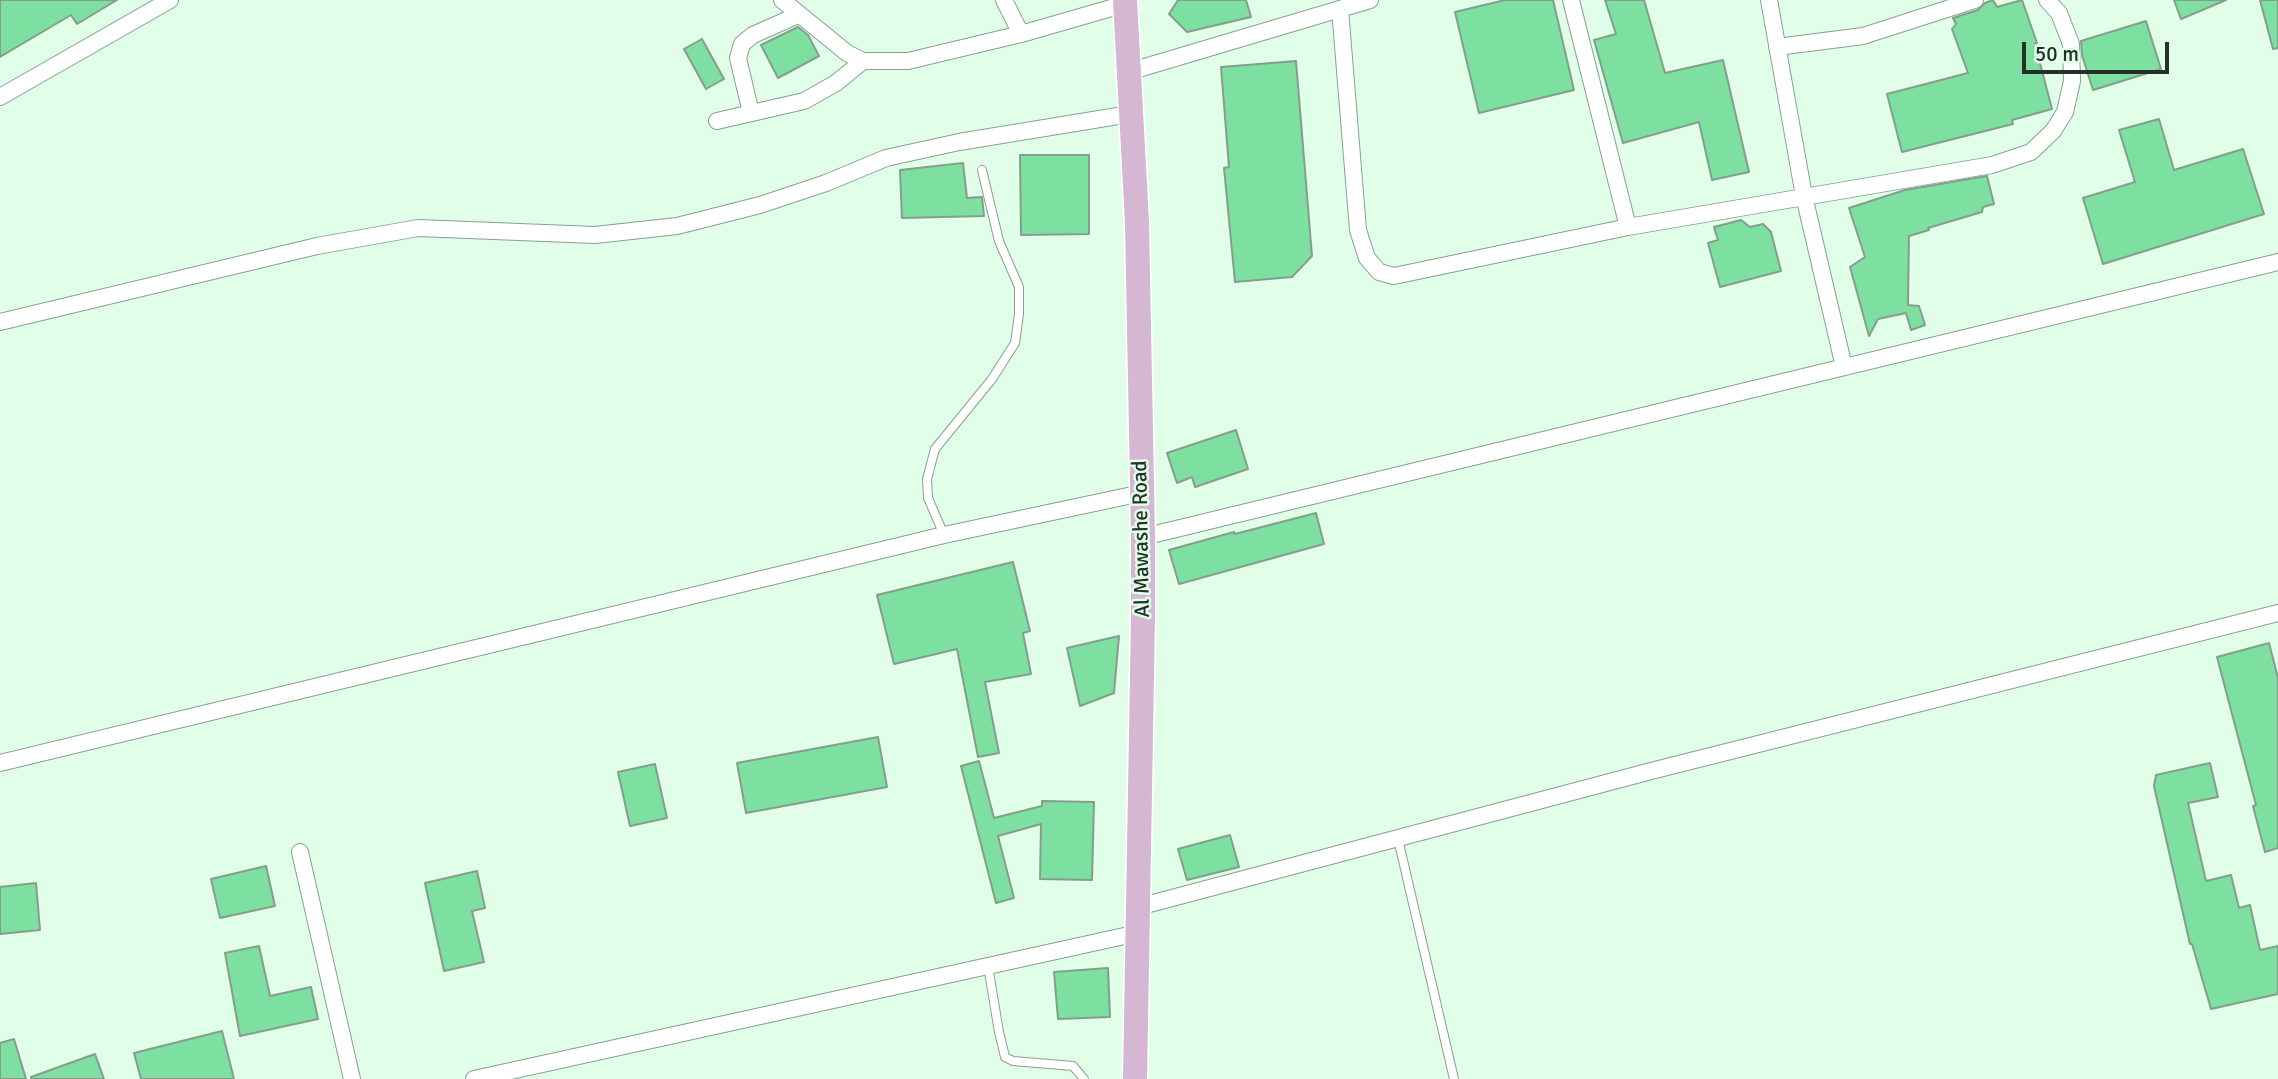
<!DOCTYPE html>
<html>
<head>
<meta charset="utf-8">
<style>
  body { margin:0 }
  #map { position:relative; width:2278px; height:1079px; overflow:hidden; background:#e1fee9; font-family:Signika,sans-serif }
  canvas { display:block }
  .scale { position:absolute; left:2022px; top:42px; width:147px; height:32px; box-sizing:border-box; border:4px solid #253028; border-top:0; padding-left:9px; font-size:21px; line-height:24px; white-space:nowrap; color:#253028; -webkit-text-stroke:5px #e1fee9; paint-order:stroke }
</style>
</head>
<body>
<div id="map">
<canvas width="2278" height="1079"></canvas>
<div class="scale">50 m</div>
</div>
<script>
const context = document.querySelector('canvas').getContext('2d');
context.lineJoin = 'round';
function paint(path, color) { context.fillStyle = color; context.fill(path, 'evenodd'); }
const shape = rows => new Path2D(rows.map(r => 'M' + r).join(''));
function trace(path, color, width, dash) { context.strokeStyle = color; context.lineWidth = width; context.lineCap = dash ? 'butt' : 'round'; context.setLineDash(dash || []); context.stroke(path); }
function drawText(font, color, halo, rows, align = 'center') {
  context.font = font + ' Signika,sans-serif'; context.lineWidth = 5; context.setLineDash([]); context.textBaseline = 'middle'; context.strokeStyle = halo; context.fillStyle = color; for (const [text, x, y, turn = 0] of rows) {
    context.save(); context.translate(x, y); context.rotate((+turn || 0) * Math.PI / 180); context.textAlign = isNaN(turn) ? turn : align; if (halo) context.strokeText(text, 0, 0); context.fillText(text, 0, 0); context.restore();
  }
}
const building = shape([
  [0,0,117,0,77,24,71,15,0,57,0,0],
  [1178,0,1246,0,1251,17,1187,32,1169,14,1178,0],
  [1505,0,1553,0,1574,90,1479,113,1455,12,1505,0],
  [1605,0,1644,0,1665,73,1723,60,1749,172,1712,180,1699,122,1623,143,1594,40,1616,34,1605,0],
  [1993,0,1997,7,2022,0,2037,43,2035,44,2052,109,2012,120,2013,124,1902,152,1887,94,1968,73,1952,29,1956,24,1953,18,1978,10,1985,3,1993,0],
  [2174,0,2226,0,2181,19,2174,0],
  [2260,0,2278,0,2278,48,2273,49,2260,0],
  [2146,21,2161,69,2093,90,2082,55,2081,41,2146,21],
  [798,27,808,35,819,56,778,78,761,45,798,27],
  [702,39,724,79,706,89,684,49,702,39],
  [1296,61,1312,256,1292,277,1235,282,1224,168,1229,167,1221,67,1296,61],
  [2159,119,2174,170,2243,149,2264,214,2103,264,2083,198,2135,182,2119,130,2159,119],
  [1020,155,1089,155,1089,234,1021,235,1020,155],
  [963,163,967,198,982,197,984,216,902,218,900,170,963,163],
  [1987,176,1994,204,1983,207,1982,212,1928,228,1929,230,1909,236,1908,305,1919,306,1925,325,1911,330,1906,313,1878,319,1869,336,1850,267,1865,257,1849,208,1905,190,1987,176],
  [1741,220,1750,227,1763,224,1771,232,1781,271,1720,287,1708,243,1718,240,1714,227,1741,220],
  [1236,430,1248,469,1195,487,1192,477,1177,483,1167,453,1236,430],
  [1316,513,1324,544,1179,584,1169,550,1234,532,1235,534,1316,513],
  [1013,562,1030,631,1023,633,1031,674,985,682,999,753,978,757,957,649,894,664,877,595,1013,562],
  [1119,636,1114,693,1080,706,1067,648,1119,636],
  [2269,643,2278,678,2278,848,2265,852,2253,806,2256,805,2217,657,2269,643],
  [878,737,887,787,746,813,737,763,878,737],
  [979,761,994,818,1042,806,1042,801,1094,802,1092,880,1040,879,1041,824,998,836,1014,898,996,903,961,766,979,761],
  [2210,763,2218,797,2188,803,2206,881,2231,875,2239,908,2250,905,2260,950,2278,946,2278,994,2211,1009,2192,944,2190,944,2154,786,2156,775,2210,763],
  [655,764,667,818,630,826,618,772,655,764],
  [1230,835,1239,867,1187,880,1178,849,1230,835],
  [266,866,275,906,220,918,211,879,266,866],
  [477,871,485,908,472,911,484,962,444,971,425,883,477,871],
  [36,883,40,930,0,934,0,887,36,883],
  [259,946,270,996,311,987,318,1019,240,1036,225,953,259,946],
  [1108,968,1110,1017,1058,1019,1054,972,1108,968],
  [222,1031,234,1079,141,1079,134,1053,222,1031],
  [14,1039,26,1079,0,1079,0,1043,14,1039],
  [95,1054,104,1079,31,1079,31,1077,95,1054]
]);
const service = shape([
  [944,535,928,498,927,479,935,449,992,379,1015,343,1019,314,1019,287,999,241,982,170],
  [1398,839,1454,1079],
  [988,966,999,1032,1005,1057,1013,1061,1073,1066,1084,1079]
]);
const minor = shape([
  [782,0,847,53,863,61,908,61,1021,34,1125,4],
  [1004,0,1021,34],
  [1571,0,1628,227],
  [1769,0,1804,196,1844,367],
  [1340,9,1358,230,1367,258,1379,272,1394,276,1628,227,1992,165,2031,152,2053,131,2065,112,2072,81,2071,44,2059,13,2047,0],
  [1777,47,1863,36,1975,0],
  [1128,72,1370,0],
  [0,97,170,0],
  [751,113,738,58,742,44,753,35,798,15],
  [717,121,804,101,836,83,863,61],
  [0,322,317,246,418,228,595,235,677,226,760,205,826,183,886,158,959,142,1130,114],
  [1143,537,2278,262],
  [0,763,944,535,1142,493],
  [300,852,352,1079],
  [1138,907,1655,770,2278,613],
  [474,1079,1138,933]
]);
const primary = shape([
  [1125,0,1137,222,1143,537,1143,618,1135,1079]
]);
const streetNames = [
  ["Al Mawashe Road",1142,539,-91]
];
paint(building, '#7de0a1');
trace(building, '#839f8c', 2);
trace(service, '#86a18e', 10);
trace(minor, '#86a18e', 18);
trace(primary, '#fff', 27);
trace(service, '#fff', 8);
trace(minor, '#fff', 16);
trace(primary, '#d5b6d3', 24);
drawText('21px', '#253028', '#e1fee9', streetNames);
</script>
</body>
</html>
